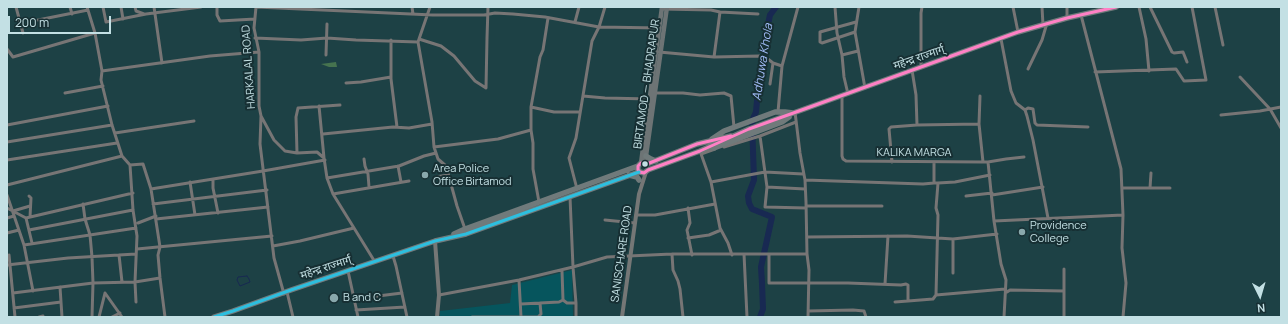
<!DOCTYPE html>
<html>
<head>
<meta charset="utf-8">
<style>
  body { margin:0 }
  #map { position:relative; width:1288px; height:324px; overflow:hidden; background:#1d4145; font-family:Manrope,sans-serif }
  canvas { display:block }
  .frame { position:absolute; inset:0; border:8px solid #c3e0e4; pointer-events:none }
  .north { position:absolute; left:1240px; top:276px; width:40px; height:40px; -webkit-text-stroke:3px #172f33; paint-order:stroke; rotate:175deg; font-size:11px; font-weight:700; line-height:16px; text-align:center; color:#c3e0e4 }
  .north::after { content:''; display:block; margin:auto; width:14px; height:18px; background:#c3e0e4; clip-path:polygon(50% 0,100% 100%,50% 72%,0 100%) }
  .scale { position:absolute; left:8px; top:16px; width:103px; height:18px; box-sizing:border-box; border:2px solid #c3e0e4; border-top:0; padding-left:5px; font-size:12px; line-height:14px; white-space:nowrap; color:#c3e0e4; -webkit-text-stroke:3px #172f33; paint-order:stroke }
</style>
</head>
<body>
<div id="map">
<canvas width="1288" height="324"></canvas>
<div class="frame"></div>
<div class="north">N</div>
<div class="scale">200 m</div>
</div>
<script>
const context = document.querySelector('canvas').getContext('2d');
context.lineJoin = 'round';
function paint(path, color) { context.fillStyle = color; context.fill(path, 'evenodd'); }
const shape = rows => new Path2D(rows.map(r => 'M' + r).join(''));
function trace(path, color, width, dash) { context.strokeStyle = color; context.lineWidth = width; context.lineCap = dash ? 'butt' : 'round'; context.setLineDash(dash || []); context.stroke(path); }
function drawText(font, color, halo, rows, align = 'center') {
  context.font = font + ' Manrope,"Noto Sans Devanagari",sans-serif'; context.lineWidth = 4; context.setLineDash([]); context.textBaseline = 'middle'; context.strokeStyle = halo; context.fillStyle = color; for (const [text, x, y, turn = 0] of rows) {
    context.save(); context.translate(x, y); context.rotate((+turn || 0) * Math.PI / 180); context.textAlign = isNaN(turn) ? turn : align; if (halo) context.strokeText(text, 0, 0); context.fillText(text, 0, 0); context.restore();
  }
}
const built = shape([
  [572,270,573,317,440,317,440,311,510,303,512,285]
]);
const forest = shape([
  [336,62,337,67,329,67,321,64]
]);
const stream = shape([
  [247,276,249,279,250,282,240,286,237,280,238,277,247,276]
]);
const river = shape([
  [760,317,763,309,762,283,761,267,772,217,752,209,749,203,748,196,754,180,752,121,756,112,759,79,765,58,764,44,767,29,770,15,776,7]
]);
const street = shape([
  [16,7,23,33],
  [70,7,72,14],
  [87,7,95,33,102,71,101,80,112,125,122,156,130,165,133,210,137,236,135,282,136,302],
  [103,7,106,22,146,14,201,7],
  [121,7,123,19],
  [135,7,136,11,144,14],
  [154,7,162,63],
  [217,7,217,15,220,21,255,19],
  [256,7,433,15,484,15,495,13,513,14,545,17,599,27,660,28],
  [256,7,254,28,259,52,259,106,261,116,274,140,285,151,297,153,317,152,324,158,327,178,333,194,375,262],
  [412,7,413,14],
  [430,7,418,42,432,122,434,147,438,159,446,166,457,206,465,229],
  [835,7,837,33,842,55,844,77,848,94],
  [859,7,855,32,865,88],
  [1013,7,1018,32],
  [1042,7,1043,25],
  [1139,7,1146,39,1149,71],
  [1150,7,1172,52,1174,53,1183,52,1187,62],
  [1215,7,1223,45],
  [662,9,711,10,720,12,758,14],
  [1081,15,1121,169,1123,215,1122,248,1126,283,1123,317],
  [1067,18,1067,7],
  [38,20,88,10],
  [575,22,579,7],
  [855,32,822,43,820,42,820,32,856,22],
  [255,38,301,40,327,38,356,40,418,42],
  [419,39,441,46,454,56,475,81,486,88],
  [1001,39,1011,91,1016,103,1025,110,1027,116,1033,140,1048,218],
  [391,40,391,79,397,127],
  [7,49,13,57,95,33],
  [659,52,714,57,759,56,768,59,773,63,782,66],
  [326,55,327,24],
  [842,55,858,51],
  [714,57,720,12],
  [921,67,921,13,922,7],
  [1028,69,1042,40,1047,23],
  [912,70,916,95,917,125],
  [102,71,210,56,259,52],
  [1095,72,1176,69,1184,81,1206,80,1192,7],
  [1240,77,1270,109,1281,128],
  [346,83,361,82,391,77],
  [770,84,773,63],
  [486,88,487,38,488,7],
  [65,93,103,86],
  [655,93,683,93,700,95,724,93,731,96,734,127],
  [583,96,605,98,650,99],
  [842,96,842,156,843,159,846,161,983,162],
  [980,96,979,124,983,162,988,162,994,221,1001,264,1006,280,1004,317],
  [319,106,324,158],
  [531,107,554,112,580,112],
  [1025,110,1028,108,1033,109,1035,123,1037,125,1088,127],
  [778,112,782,66,798,7],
  [795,112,800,153,805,180,806,202,807,254,809,270,808,317],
  [1221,115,1260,111,1281,107],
  [261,116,260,144,274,258,284,294],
  [7,125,108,106],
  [531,130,531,107,540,57,543,50,548,18],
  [115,133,194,121],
  [323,134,393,127,409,128,432,124],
  [760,136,767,187,765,207,806,208],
  [7,142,112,125],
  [434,147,498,139,531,130,533,143,533,169,539,202],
  [724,147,760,136,796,122],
  [700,151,711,182,720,228,728,243,732,255],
  [297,153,296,117,298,108,340,105],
  [701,154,715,149],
  [364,159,365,166,368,174,369,187],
  [7,160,117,143],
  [892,162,889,129,891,127,917,125,979,124],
  [934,162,934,183,938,183,936,208,938,215,936,295,1005,289,1007,292,1010,290,1064,291],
  [988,162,1006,159,1024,157],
  [130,165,143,164,151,189,160,247,158,255,160,278,165,317],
  [398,166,401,182],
  [436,177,448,175],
  [327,178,399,166,424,156,436,153],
  [213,179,213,188,218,213],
  [805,180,923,184,934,183],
  [190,182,195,215],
  [711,182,765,172,803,174],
  [938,183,955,182,990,175],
  [7,185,122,156],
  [767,187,805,189],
  [1122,188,1170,188],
  [1150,188,1151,173],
  [151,189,263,171,325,160],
  [577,189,569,158,576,138,592,41,599,27,605,7],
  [333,194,409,181],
  [7,195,24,245,33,291],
  [992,195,1043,187],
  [29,196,31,198,30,217],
  [966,196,992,193],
  [570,197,573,267,607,257,672,254,807,254],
  [83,204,85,219,90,235,92,257,93,283,92,317],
  [153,204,267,190],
  [806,206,882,206],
  [7,208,26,218],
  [688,208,690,223,687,230,692,255],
  [13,211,30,206],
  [636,215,655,215,715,204],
  [7,218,14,216],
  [156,219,268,207],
  [605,220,635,223],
  [994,221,1123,215],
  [138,223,156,216],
  [29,230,133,210],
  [7,233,19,230],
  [807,237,907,236,953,239,997,234],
  [688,238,709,235,721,230],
  [953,239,953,273],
  [32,243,26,218,133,193],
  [24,245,136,228],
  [273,246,300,241,354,228],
  [137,249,272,236],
  [672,254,673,270,678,281,680,289,683,317],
  [744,254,747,317],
  [9,255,15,317],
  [119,255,122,282],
  [769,255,769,283,848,283,901,285,906,284,908,285,908,301,933,299,936,295],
  [393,256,396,266,407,317],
  [7,265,68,258,136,254],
  [348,271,358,317],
  [519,280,521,317],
  [885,284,888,236],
  [60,287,62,317],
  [287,292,293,317],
  [13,293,93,283,135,282,160,278],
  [105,293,122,317],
  [439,295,519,280,573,267,576,303,576,317],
  [354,299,402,293],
  [563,300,567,303,576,303],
  [895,302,908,301],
  [521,304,559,302,563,300,562,271],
  [14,308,61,302],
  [356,310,405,307],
  [808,311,853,310,864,311,866,317],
  [39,317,43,316],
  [99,317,105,293],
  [112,317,120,313],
  [472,317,538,317,541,314,540,303],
  [1064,317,1064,269]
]);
const secondary = shape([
  [435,241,439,295,437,317],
  [622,317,639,194,646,172]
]);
const primary = shape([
  [641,163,662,7],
  [645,163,667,7]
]);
const highway = shape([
  [731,136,697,144,647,164,641,163,638,166,638,170,640,172,644,173,648,170,700,151,749,129,1018,32,1067,18,1116,7],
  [712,139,724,131,775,112,785,112,793,113],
  [714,148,782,122,789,117],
  [646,156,651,159,656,161],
  [629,175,637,177,639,180],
  [454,234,465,229,638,166],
  [214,317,233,311,291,290,435,241,466,234,639,172]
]);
const bus1 = shape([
  [731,136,697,144,647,164,641,163,638,166,638,170,640,172,644,173,648,170,700,151,749,129,1018,32,1067,18,1116,7]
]);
const bus2 = shape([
  [214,317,233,311,291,290,435,241,466,234,639,172]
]);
const markers = [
  [645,164,3.5,"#c3e0e4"],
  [425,175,4,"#89a8ac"],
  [1022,232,4,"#89a8ac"],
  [334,298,5,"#89a8ac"]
];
const streetNames = [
  ["महेन्द्र राज्मार्ग्",919,58,-19],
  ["HARKALAL ROAD",249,67,-94],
  ["BIRTAMOD — BHADRAPUR",647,84,-82],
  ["KALIKA MARGA",914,153],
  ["SANISCHARE ROAD",622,254,-82],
  ["महेन्द्र राज्मार्ग्",326,268,-18]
];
const poiNames = [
  ["Area Police",433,169],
  ["Office Birtamod",433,182],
  ["Providence",1030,226],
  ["College",1030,239],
  ["B and C",343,298]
];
const waterNames = [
  ["Adhuwa Khola",763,62,-81]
];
paint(built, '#06555d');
paint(forest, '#46734f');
trace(stream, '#182952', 1);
trace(river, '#182952', 6);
trace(street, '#777575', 3);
trace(secondary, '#757776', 4);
trace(primary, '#6d7475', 4.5);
trace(highway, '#707a7b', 5.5);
trace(bus1, '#ff80c5', 3);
trace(bus2, '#2dbfdf', 3);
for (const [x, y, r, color] of markers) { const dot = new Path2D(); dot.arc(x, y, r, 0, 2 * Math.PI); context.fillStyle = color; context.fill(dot); trace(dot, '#172f33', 1.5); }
drawText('11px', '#c3e0e4', '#172f33', streetNames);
drawText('11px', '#c3e0e4', '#172f33', poiNames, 'left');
drawText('italic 12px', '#a4befa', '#172f33', waterNames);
</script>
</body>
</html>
